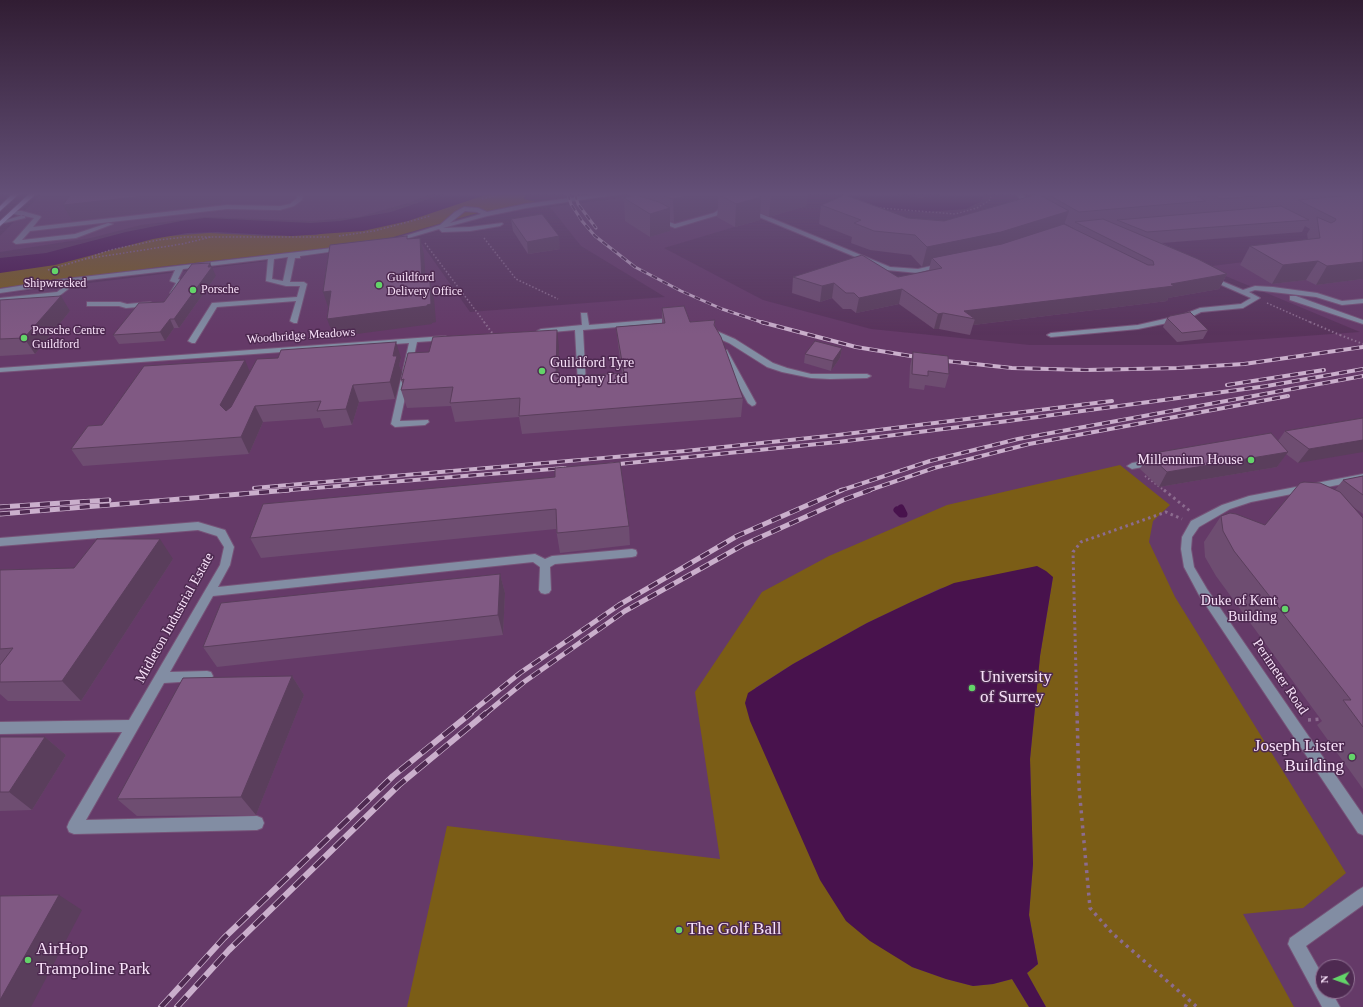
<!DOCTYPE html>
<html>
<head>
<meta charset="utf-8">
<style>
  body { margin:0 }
  #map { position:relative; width:1363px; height:1007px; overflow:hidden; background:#59345c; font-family:"Times New Roman",serif }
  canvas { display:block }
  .north { position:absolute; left:1315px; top:959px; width:40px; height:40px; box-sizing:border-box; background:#4e2a51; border:1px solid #927495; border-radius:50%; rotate:268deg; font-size:11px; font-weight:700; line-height:16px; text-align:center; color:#f9e2fa }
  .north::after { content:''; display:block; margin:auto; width:14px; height:18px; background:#63d469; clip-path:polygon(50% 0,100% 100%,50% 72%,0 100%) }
</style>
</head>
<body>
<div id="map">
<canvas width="1363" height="1007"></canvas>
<div class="north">N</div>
</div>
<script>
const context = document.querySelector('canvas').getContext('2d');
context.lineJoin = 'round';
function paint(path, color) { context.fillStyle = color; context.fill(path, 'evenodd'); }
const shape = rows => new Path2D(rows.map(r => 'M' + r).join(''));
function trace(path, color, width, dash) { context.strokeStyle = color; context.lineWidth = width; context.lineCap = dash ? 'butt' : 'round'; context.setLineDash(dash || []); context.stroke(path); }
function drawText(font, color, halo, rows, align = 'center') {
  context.font = font + ' "Times New Roman",serif'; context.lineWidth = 3; context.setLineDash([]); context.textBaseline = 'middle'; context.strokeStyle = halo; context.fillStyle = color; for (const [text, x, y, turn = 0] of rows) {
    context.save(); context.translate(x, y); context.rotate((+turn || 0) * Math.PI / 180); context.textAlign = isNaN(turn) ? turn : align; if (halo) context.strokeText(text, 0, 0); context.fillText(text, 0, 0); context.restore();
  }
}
const built = shape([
  [41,194,431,194,408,203,359,217,313,221,205,217,141,225,91,238,0,252,0,236],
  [637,196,711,204,758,220,664,248,763,300,871,329,1030,345,1180,345,1360,332,1204,267,1363,247,1363,1007,0,1007,0,294,381,247,417,237,470,312,665,297,581,246,550,207],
  [1323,967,1347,967,1347,991,1323,991]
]);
const green = shape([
  [488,194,526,194,524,199,536,202,474,214,372,243,167,266,0,288,0,272,157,237,209,233,266,236,316,235],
  [1120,465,1170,505,1153,521,1149,542,1175,597,1346,873,1303,908,1243,914,1294,1007,1046,1007,1036,990,1027,973,1038,964,1029,915,1033,864,1030,759,1040,656,1053,577,941,588,867,623,793,664,755,688,912,967,946,979,973,986,993,984,1012,979,1029,1007,407,1007,447,826,720,859,695,692,762,592,829,556,947,505]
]);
const water = shape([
  [444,194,488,194,408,221,363,231,292,236,217,232,187,233,153,239,55,265,0,273,0,258,46,253,126,232,181,221,205,218,311,223,340,221,391,212],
  [843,194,893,194,920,198,947,194,984,194,980,202,966,209,926,212,886,210,869,207,852,201],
  [1037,566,1046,571,1053,577,1040,656,1030,759,1033,864,1029,915,1038,964,1027,973,1046,1007,1029,1007,1012,979,993,984,973,986,946,979,912,967,870,941,846,921,820,880,750,721,745,703,748,693,793,664,867,623,911,602,954,583]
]);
const stream = shape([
  [897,510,901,514,904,514,901,508]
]);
const pathFar3 = shape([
  [482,199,501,194],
  [880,208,955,214,977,208,990,200,991,194],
  [339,236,374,231,430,216],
  [484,238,516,279,558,299],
  [425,243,485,323],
  [85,259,110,250,158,240,186,237,330,237],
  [48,270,85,259,182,244,211,237],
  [1267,303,1312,323]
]);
const pathFar2 = shape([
  [484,322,493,334],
  [1310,322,1340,335],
  [1145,476,1165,491]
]);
const pathFar1 = shape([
  [1164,490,1190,511],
  [1077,714,1073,552,1081,542,1166,512,1182,519]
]);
const path = shape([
  [1077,713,1079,787,1090,908,1112,933,1197,1007],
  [1308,720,1323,719],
  [1185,1007,1189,1000]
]);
const minor = shape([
  [297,194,303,194,302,200,294,206,280,210,227,209,30,231,22,240,75,234,108,223,113,224,76,238,16,244,13,242,34,218,9,213,12,211,22,211,40,216,41,217,33,227,227,205,280,206,290,204,297,198,297,194],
  [601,194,619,194,526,208,487,216,443,228,470,227,502,223,503,224,500,226,470,231,442,232,439,229,395,242,392,240,440,225,455,212,464,207,478,208,487,212,526,204,601,194],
  [465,211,477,212,481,214,450,223,465,211],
  [1016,194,1022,194,1033,207,1033,209,1029,209,1016,194],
  [726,205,731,206,718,215,675,228,654,220,657,218,675,224,714,213,726,205],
  [749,209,890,267,918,269,943,263,946,265,918,273,887,270,747,212,746,211,749,209],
  [23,215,25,216,25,218,0,224,0,222,23,215],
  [341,247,343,248,343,250,300,256,300,258,295,258,290,282,304,282,307,284,297,323,294,323,290,321,296,301,217,307,195,343,192,343,188,341,212,303,297,297,300,286,286,286,266,281,268,259,183,269,178,279,183,281,178,293,174,295,170,293,176,283,170,281,175,270,79,281,47,305,43,303,50,297,0,302,0,298,57,292,69,283,0,293,0,289,57,280,341,247],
  [288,257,283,281,272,279,274,259,288,257],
  [1208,277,1212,277,1243,290,1255,286,1273,287,1317,293,1342,301,1363,299,1363,303,1342,305,1316,297,1255,290,1249,292,1260,298,1243,308,1201,312,1187,319,1138,329,1051,337,1047,335,1051,333,1138,325,1182,315,1200,308,1241,304,1251,298,1208,279,1208,277],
  [1290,296,1296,296,1363,320,1363,324,1290,300,1290,296],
  [87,302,120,302,127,304,150,302,154,304,150,306,126,308,119,306,87,306,87,302],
  [581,313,587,313,589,325,674,318,678,320,674,322,583,330,586,385,582,387,578,385,575,330,541,333,537,331,541,329,582,325,581,313],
  [706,329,712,329,735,339,773,363,787,368,811,374,867,374,871,376,867,378,830,379,811,378,782,372,767,367,729,343,706,333,706,329],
  [445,336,449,338,448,340,417,342,400,421,428,420,429,422,425,425,395,427,391,424,409,343,0,372,0,368,445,336],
  [721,350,727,350,728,352,756,403,755,405,752,406,748,403,720,352,721,350],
  [1156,459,1161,462,1159,464,1132,469,1127,466,1132,463,1156,459],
  [1363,474,1363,480,1251,502,1230,509,1199,527,1192,537,1191,549,1194,567,1207,589,1363,815,1363,835,1358,833,1199,595,1184,567,1181,549,1182,537,1191,521,1222,505,1249,496,1363,474],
  [198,522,225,530,234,547,230,565,218,587,535,554,545,559,552,556,632,549,636,550,637,553,636,556,632,557,555,564,550,567,551,590,549,593,545,594,541,593,539,590,540,567,533,562,213,596,170,672,207,671,211,672,213,676,211,680,164,683,86,820,257,816,262,818,264,823,262,828,257,830,74,834,69,832,67,827,69,822,122,732,0,734,0,722,129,720,220,565,224,547,217,536,198,530,0,546,0,538,198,522],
  [1363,887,1363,905,1306,946,1323,976,1323,991,1331,991,1340,1007,1322,1007,1288,944,1290,938,1358,890,1363,887]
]);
const major = shape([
  [12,194,19,194,0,211,0,206,12,194],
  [29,194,36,194,0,226,0,221,29,194]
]);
const railFar3 = shape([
  [568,194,571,204,582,221,595,236,635,267,681,291,722,309,764,323],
  [575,194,578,204,596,228]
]);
const railFar2 = shape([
  [761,322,856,347,923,358],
  [937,360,1012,368,1086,370,1178,368,1244,364,1363,347],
  [1227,385,1324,370],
  [609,465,838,442,1008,421,1267,386,1363,369],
  [254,488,685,451,838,435,1112,401],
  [277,491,565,468],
  [839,491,930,461,1018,439,1363,376],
  [867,491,934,468,1029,444,1288,396]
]);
const railFar1 = shape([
  [0,507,109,500],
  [0,514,289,490],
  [469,714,520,673,619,605,737,536,842,490],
  [485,714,524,682,625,611,743,545,843,500,870,490]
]);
const rail = shape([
  [161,1007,224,938,393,776,471,713],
  [177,1007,229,950,399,785,486,713]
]);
const pathBridge = shape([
  [1340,335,1363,344]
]);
const wall = shape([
  [630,194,808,194,806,206,769,217,760,213,760,220,735,227,717,217,718,208,713,212,674,222,670,221,670,231,650,237,625,221,624,198,630,197],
  [1040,194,1122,194,1123,195,1137,194,1363,194,1363,279,1316,285,1306,280,1272,284,1240,265,1250,246,1308,240,1307,234,1310,229,1305,226,1302,232,1162,243,1227,274,1219,289,1168,298,1167,301,973,325,970,335,939,329,934,329,899,304,856,313,851,309,843,309,832,298,820,302,792,293,793,277,898,277,929,271,930,265,922,267,911,255,870,250,851,243,852,237,819,224,821,205,908,218,944,221,1042,197,1042,196],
  [1064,223,1073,228,1073,229,1064,225],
  [511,219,560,249,528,254,513,231],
  [216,276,179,328,174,328,165,341,119,344,113,335,164,302],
  [0,300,70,311,35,354,0,356],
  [662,308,690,322,715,320,715,326,743,398,741,417,522,434,519,417,455,422,451,406,407,408,401,390,403,385,401,380,559,347,558,377,622,373,618,344,616,327,662,323],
  [1167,318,1208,330,1203,339,1177,342,1163,327],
  [842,348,840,358,831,371,804,363,805,354],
  [913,352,949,374,945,388,925,385,924,390,909,388,910,366],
  [401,358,399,365,402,372,395,399,359,402,352,425,324,428,320,418,263,422,249,454,83,466,71,449,102,425,250,372],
  [1363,418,1298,463,1286,454,1277,467,1159,487,1140,469,1148,454,1278,441,1285,431],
  [1363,476,1363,514,1352,506,1363,518,1363,789,1317,725,1322,721,1216,576,1205,557,1204,542,1221,516,1265,525,1335,490,1343,480],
  [555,477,629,526,630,545,560,553,556,529,261,558,250,538],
  [173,559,81,701,8,701,0,694,0,570,74,568],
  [500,574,505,593,503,635,217,667,203,647],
  [292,676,304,695,256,815,137,816,117,799],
  [0,737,45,737,66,755,32,810,0,811]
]);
const shadedWall = shape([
  [40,194,84,194,42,198],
  [164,194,224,194,221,204,72,221,63,205],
  [694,194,718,194,718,208,713,212,674,222,673,199],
  [771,194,808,194,806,206,769,217],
  [761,197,760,220,735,227,736,204],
  [670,208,670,231,650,237,650,214],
  [1069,211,1062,230,938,263,932,258,930,265,922,267,927,247],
  [559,236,560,249,528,254,527,242],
  [420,238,424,254,427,299,422,282],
  [1318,261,1306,280,1272,284,1283,265],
  [1363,262,1363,279,1316,285,1327,266],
  [210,263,216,276,179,328,174,319],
  [1227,274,1219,289,1168,298,1167,301,973,325,975,319,964,311,1171,284],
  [430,281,434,298,436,322,432,323,432,324,334,337,327,319],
  [834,283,832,298,820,302,822,286],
  [902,289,899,304,856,313,859,298],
  [331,291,329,310,323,292],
  [61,296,70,311,35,354,24,338],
  [943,313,939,329,934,329,938,314],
  [170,319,174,328,165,341,160,332],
  [557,330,559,347,558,395,556,377],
  [396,342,401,358,399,365,402,372,395,399,390,382,393,356],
  [842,348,840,358,831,371,833,361],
  [245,360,252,377,229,422,220,405],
  [353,385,359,402,352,425,346,409],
  [255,406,263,422,249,454,241,437],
  [1363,440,1363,452,1298,463,1309,449],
  [1288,452,1277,467,1159,487,1167,472],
  [160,539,173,559,81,701,62,681],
  [500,574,505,593,503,635,498,615],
  [292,676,304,695,256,815,241,797],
  [45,737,66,755,32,810,9,792],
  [59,895,82,910,31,1007,0,1007,0,1000]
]);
const building = shape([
  [71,194,164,194,63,205,71,194],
  [658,194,694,194,673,199,658,194],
  [718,194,754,194,761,197,736,204,718,194],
  [1038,194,1069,211,1001,232,927,247,915,235,874,231,854,223,861,220,821,205,845,195,908,218,944,221,1038,194],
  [1047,194,1122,194,1123,195,1137,194,1194,194,1206,201,1079,212,1047,194],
  [1211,194,1278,194,1220,199,1211,194],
  [1363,194,1363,262,1327,266,1318,261,1283,265,1250,246,1320,238,1317,217,1331,223,1335,221,1336,219,1298,200,1363,194],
  [636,195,659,202,670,208,650,214,624,198,636,195],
  [1281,206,1309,220,1147,232,1117,220,1281,206],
  [542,214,559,236,527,242,511,219,542,214],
  [1103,219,1198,259,1227,274,1171,284,1174,286,964,311,975,319,943,313,938,314,902,289,859,298,854,293,846,293,834,283,822,286,793,277,862,255,898,277,942,268,932,258,1002,244,1064,224,1148,265,1154,265,1153,261,1075,222,1103,219],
  [407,236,407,239,420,238,422,282,430,281,431,304,427,305,427,306,327,319,331,291,323,292,330,245,407,236],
  [210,263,208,267,212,267,174,319,170,319,160,332,113,335,139,303,164,302,192,264,210,263],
  [61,296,24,338,0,339,0,300,61,296],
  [684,306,690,322,715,320,714,325,721,337,743,398,519,416,520,398,450,403,453,387,401,390,404,379,401,380,408,353,429,352,433,337,557,330,556,377,624,373,616,327,665,323,662,308,684,306],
  [1190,312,1208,330,1182,333,1167,318,1170,316,1190,312],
  [815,341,842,348,833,361,805,354,815,341],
  [396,342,393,356,397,356,390,382,353,385,346,409,317,411,321,401,255,406,241,437,71,449,88,426,102,425,144,366,245,360,220,405,226,411,231,407,257,359,278,358,281,350,396,342],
  [913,352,948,356,949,374,928,371,928,376,912,374,913,352],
  [1363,418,1363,440,1309,449,1285,431,1363,418],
  [1271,433,1288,452,1167,472,1148,454,1271,433],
  [620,462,629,526,557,533,556,509,250,538,263,504,555,477,555,468,620,462],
  [1363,476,1363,495,1343,480,1363,476],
  [1304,482,1320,483,1340,492,1363,518,1363,727,1343,700,1351,700,1234,551,1223,531,1221,516,1230,513,1236,514,1265,525,1300,483,1304,482],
  [97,539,160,539,62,681,0,682,0,665,13,648,0,649,0,570,74,568,97,539],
  [500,574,498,615,203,647,221,603,500,574],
  [292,676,241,797,117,799,183,678,292,676],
  [0,737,45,737,9,792,0,792,0,737],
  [59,895,0,1000,0,896,59,895]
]);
const markers = [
  [55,271,4,"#63d469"],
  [379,285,4,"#63d469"],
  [193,290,4,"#63d469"],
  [24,338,4,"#63d469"],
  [542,371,4,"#63d469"],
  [1251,460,4,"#63d469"],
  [1285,609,4,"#63d469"],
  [972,688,4,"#63d469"],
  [1352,757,4,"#63d469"],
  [679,930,4,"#63d469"],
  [28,960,4,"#63d469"]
];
const farPoinames = [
  ["Guildford",387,278],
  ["Delivery Office",387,292],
  ["Shipwrecked",55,284,"center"],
  ["Porsche",201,290],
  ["Porsche Centre",32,331],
  ["Guildford",32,345]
];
const farStreetnames = [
  ["Woodbridge Meadows",301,336,-4]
];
const poiNames = [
  ["Guildford Tyre",550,363,"left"],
  ["Company Ltd",550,379,"left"],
  ["Millennium House",1243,460],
  ["Duke of Kent",1277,601],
  ["Building",1277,617]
];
const streetNames = [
  ["Midleton Industrial Estate",175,618,-61],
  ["Perimeter Road",1280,677,56]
];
const nearPoinames = [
  ["University",980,678],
  ["of Surrey",980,698],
  ["Joseph Lister",1344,747,"right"],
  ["Building",1344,767,"right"],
  ["The Golf Ball",687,930],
  ["AirHop",36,950],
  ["Trampoline Park",36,970]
];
paint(built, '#653a68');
paint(green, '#7b5d16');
paint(water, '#48124d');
trace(stream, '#48124d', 7);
trace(minor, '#765378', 2);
trace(major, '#765378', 2);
trace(pathFar3, '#8c6c8f', 1.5, [1.5, 2]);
trace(pathFar2, '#8c6c8f', 2, [1.5, 2.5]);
trace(pathFar1, '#8c6c8f', 3, [2.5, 3.5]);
trace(path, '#8c6c8f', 3.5, [3, 4.5]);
paint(minor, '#828da3');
paint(major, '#c2d4f8');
trace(railFar3, '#caafcc', 3);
trace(railFar2, '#caafcc', 4);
trace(railFar1, '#caafcc', 5);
trace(rail, '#caafcc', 6);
trace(railFar3, '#4e2a51', 2, [6]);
trace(railFar2, '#4e2a51', 2.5, [8]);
trace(railFar1, '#4e2a51', 3.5, [10]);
trace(rail, '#4e2a51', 4.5, [14]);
trace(pathBridge, '#8c6c8f', 2, [1.5, 2.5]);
paint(wall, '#6e4d71');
paint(shadedWall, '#5a3e5c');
paint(building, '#805983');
trace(building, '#5a3e5c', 1);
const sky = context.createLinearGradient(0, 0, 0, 335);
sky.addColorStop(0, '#311d33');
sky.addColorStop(0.58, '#645078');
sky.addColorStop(1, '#64507800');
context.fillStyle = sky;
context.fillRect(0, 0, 1363, 335);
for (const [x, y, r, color] of markers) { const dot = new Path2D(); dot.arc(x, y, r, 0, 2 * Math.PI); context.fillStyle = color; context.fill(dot); trace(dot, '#4e2a51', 1.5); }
drawText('12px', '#f9e2fa', '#4e2a51', farPoinames, 'left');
drawText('12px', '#f9e2fa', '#4e2a51', farStreetnames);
drawText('14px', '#f9e2fa', '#4e2a51', poiNames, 'right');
drawText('14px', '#f9e2fa', '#4e2a51', streetNames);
drawText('17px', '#f9e2fa', '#4e2a51', nearPoinames, 'left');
</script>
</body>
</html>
